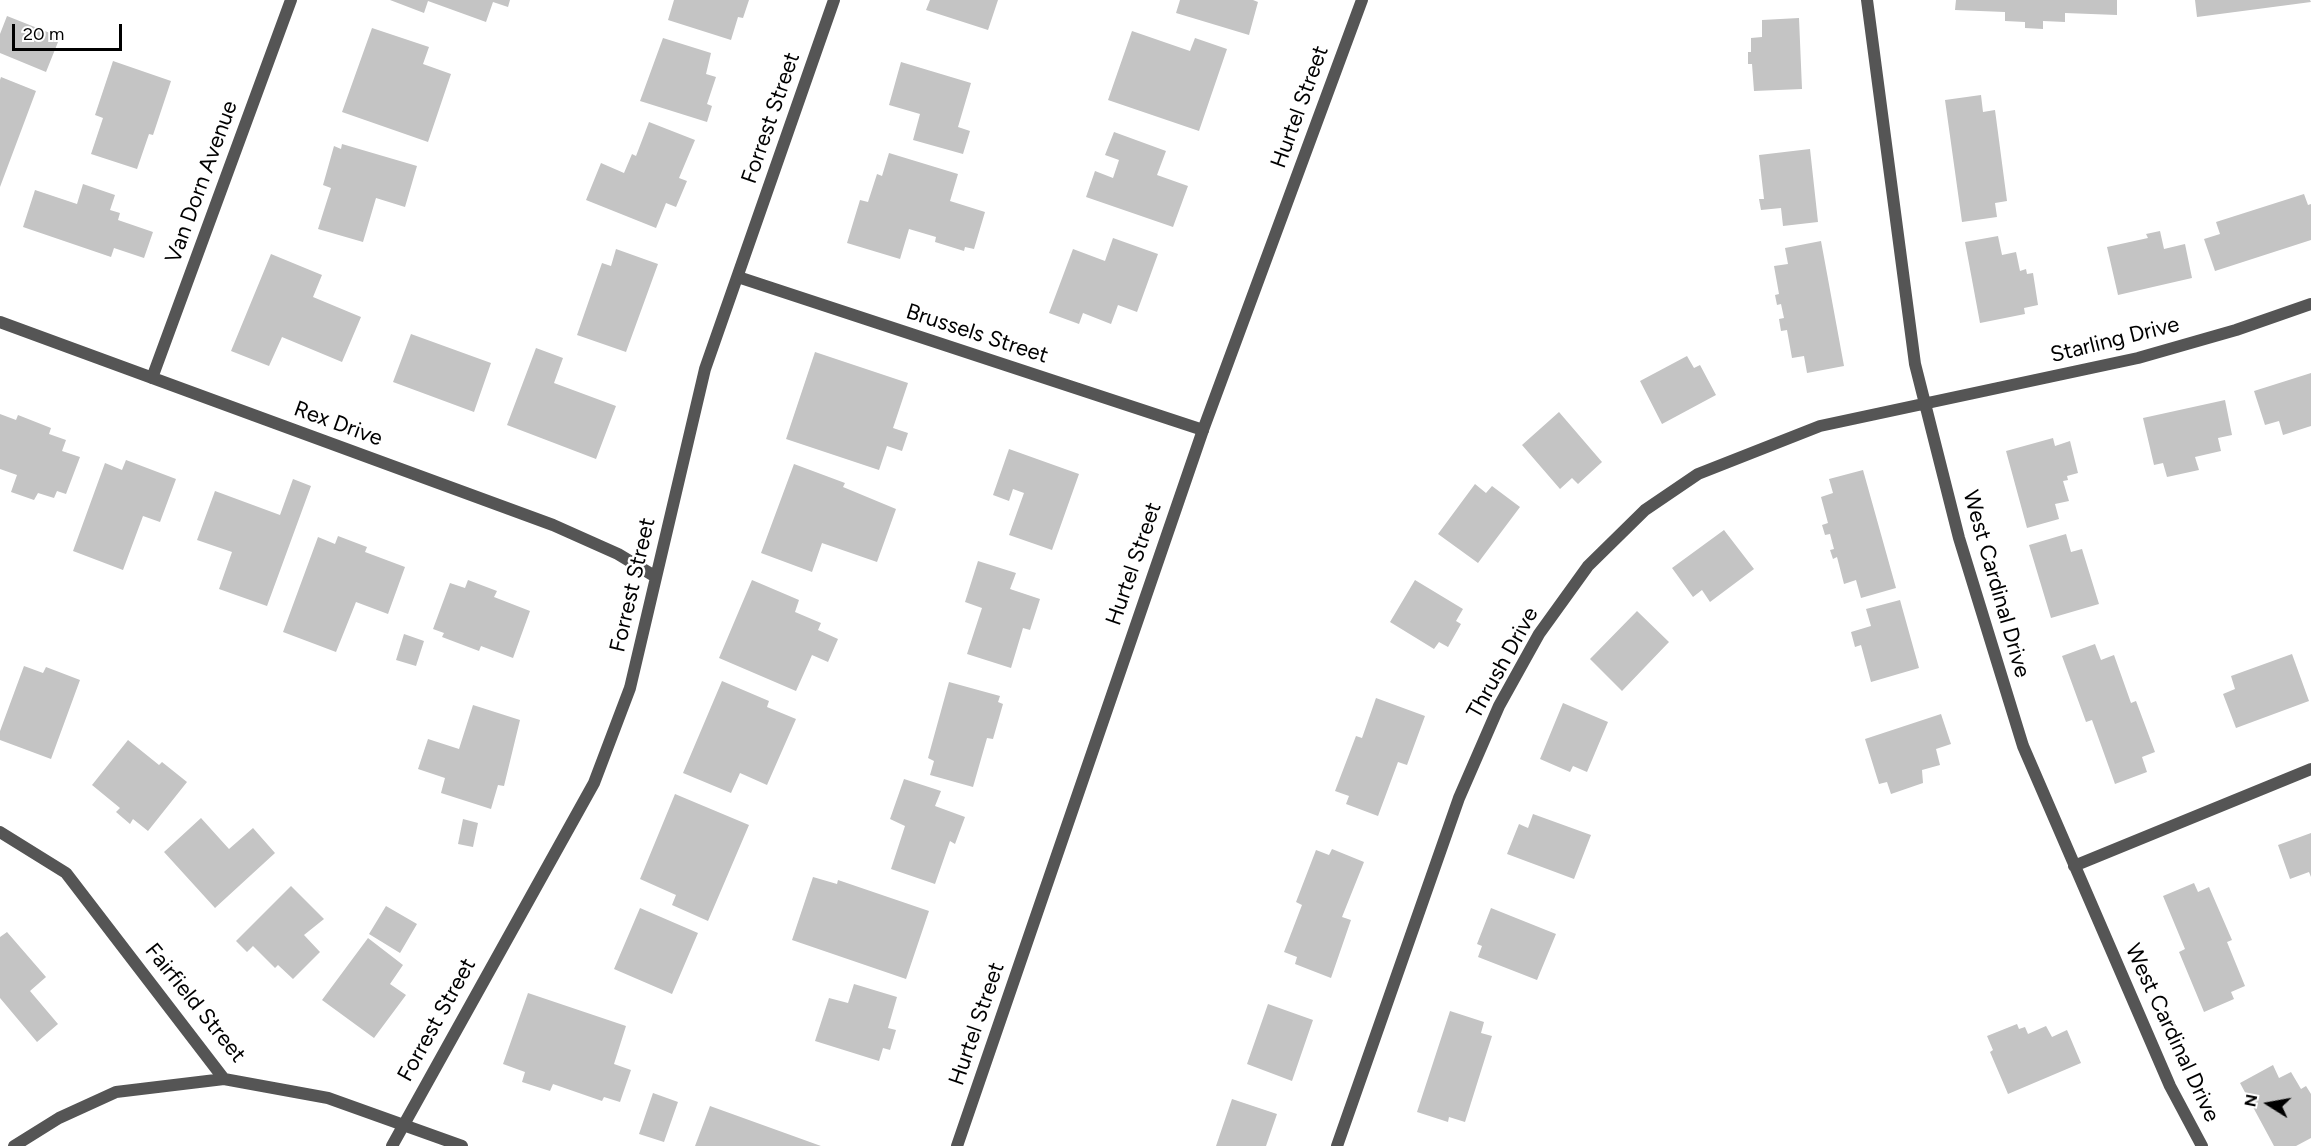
<!DOCTYPE html>
<html>
<head>
<meta charset="utf-8">
<style>
  body { margin:0 }
  #map { position:relative; width:2311px; height:1146px; overflow:hidden; background:#fff; font-family:Figtree,sans-serif }
  canvas { display:block }
  .north { position:absolute; left:2239px; top:1074px; width:60px; height:60px; -webkit-text-stroke:4px #fff; paint-order:stroke; rotate:281deg; font-size:16px; font-weight:700; line-height:24px; text-align:center; color:#000 }
  .north::after { content:''; display:block; margin:auto; width:21px; height:27px; background:#000; clip-path:polygon(50% 0,100% 100%,50% 72%,0 100%) }
  .scale { position:absolute; left:12px; top:24px; width:110px; height:27px; box-sizing:border-box; border:3px solid #000; border-top:0; padding-left:8px; font-size:18px; line-height:21px; white-space:nowrap; color:#000; -webkit-text-stroke:4px #fff; paint-order:stroke }
</style>
</head>
<body>
<div id="map">
<canvas width="2311" height="1146"></canvas>
<div class="north">N</div>
<div class="scale">20 m</div>
</div>
<script>
const context = document.querySelector('canvas').getContext('2d');
context.lineJoin = 'round';
function paint(path, color) { context.fillStyle = color; context.fill(path, 'evenodd'); }
const shape = rows => new Path2D(rows.map(r => 'M' + r).join(''));
function trace(path, color, width, dash) { context.strokeStyle = color; context.lineWidth = width; context.lineCap = dash ? 'butt' : 'round'; context.setLineDash(dash || []); context.stroke(path); }
function drawText(font, color, halo, rows, align = 'center') {
  context.font = font + ' Figtree,sans-serif'; context.lineWidth = 5; context.setLineDash([]); context.textBaseline = 'middle'; context.strokeStyle = halo; context.fillStyle = color; for (const [text, x, y, turn = 0] of rows) {
    context.save(); context.translate(x, y); context.rotate((+turn || 0) * Math.PI / 180); context.textAlign = isNaN(turn) ? turn : align; if (halo) context.strokeText(text, 0, 0); context.fillText(text, 0, 0); context.restore();
  }
}
const building = shape([
  [390,0,510,0,508,7,493,2,486,22,428,1,424,13],
  [674,0,749,0,743,18,738,17,731,40,668,20],
  [930,0,998,0,988,30,926,10],
  [1180,0,1253,0,1258,2,1249,35,1176,13],
  [1956,0,2117,0,2117,15,2065,13,2065,22,2043,21,2043,29,2025,28,2025,22,2005,21,2005,12,1955,10],
  [2195,0,2310,0,2311,2,2197,17],
  [7,16,60,37,46,72,0,53,0,34],
  [1799,18,1802,89,1754,91,1752,64,1748,64,1748,52,1751,52,1751,38,1762,37,1762,20],
  [372,28,429,47,423,64,451,74,428,142,342,112],
  [1132,31,1190,51,1195,38,1227,49,1199,131,1108,100],
  [663,38,711,53,706,74,716,77,707,104,712,106,707,122,640,101],
  [113,61,171,81,153,135,149,134,137,169,91,154,103,118,95,115],
  [901,62,971,83,958,127,970,131,963,154,913,140,920,114,889,105],
  [1,77,36,91,0,187,0,80],
  [1981,95,1983,112,1995,110,2007,201,1995,203,1997,217,1962,222,1945,100],
  [649,122,695,140,679,178,687,181,676,207,666,203,656,228,586,200,601,163,624,173,632,154,636,156],
  [1114,132,1166,151,1157,175,1188,186,1173,227,1086,197,1095,171,1113,178,1119,160,1105,155],
  [342,144,417,166,405,207,376,198,363,242,318,229,331,188,323,185,334,146,341,149],
  [1810,149,1818,222,1783,226,1781,208,1761,210,1759,199,1764,199,1759,155],
  [889,153,958,174,950,201,985,212,974,249,965,247,964,251,935,242,936,237,909,229,900,259,847,243,860,200,868,202,877,174,882,176],
  [83,184,115,195,110,210,120,213,118,220,153,232,144,258,114,248,111,257,23,227,35,190,77,204],
  [2304,194,2308,205,2311,204,2311,240,2215,271,2204,239,2220,234,2216,222],
  [2160,231,2164,249,2185,244,2192,278,2118,295,2107,247,2148,238,2146,234],
  [1998,236,2002,255,2016,252,2020,271,2026,269,2027,274,2033,273,2038,305,2024,308,2025,314,1980,323,1965,242],
  [1113,238,1158,254,1137,312,1118,305,1111,324,1083,313,1079,324,1049,313,1073,249,1105,261],
  [1821,241,1844,366,1807,373,1804,356,1792,358,1787,330,1781,331,1779,319,1784,318,1781,304,1777,305,1775,295,1779,294,1774,266,1788,264,1785,248],
  [616,249,658,264,626,352,577,335,602,263,611,266],
  [271,254,322,275,313,297,361,317,342,362,282,337,269,366,231,351],
  [411,334,491,363,474,412,393,382],
  [536,348,563,358,554,383,616,406,596,459,507,425],
  [815,352,908,383,893,428,908,433,902,451,887,446,879,470,786,439],
  [1687,356,1694,368,1700,365,1716,395,1662,424,1640,381],
  [2311,373,2311,426,2283,435,2279,421,2265,425,2254,391],
  [2225,400,2232,435,2218,438,2221,451,2195,457,2199,470,2167,477,2163,463,2154,465,2143,418],
  [1559,412,1602,462,1578,484,1572,478,1560,489,1522,445],
  [0,414,16,420,18,415,51,428,49,434,66,440,62,451,80,457,66,494,57,491,54,498,38,493,34,500,11,492,17,475,0,469],
  [2053,438,2055,446,2070,441,2078,473,2067,476,2068,480,2063,481,2069,501,2055,504,2059,519,2027,528,2006,451],
  [1009,449,1079,474,1052,550,1009,535,1024,493,1013,489,1009,501,993,495],
  [126,460,176,479,160,522,143,516,123,570,73,551,105,463,122,470],
  [794,464,845,483,843,487,896,509,877,562,822,543,812,572,761,553],
  [1863,470,1896,588,1861,598,1856,580,1844,584,1837,557,1833,559,1830,550,1834,549,1830,534,1825,535,1822,525,1828,523,1821,497,1833,493,1829,479],
  [293,479,311,486,267,606,219,589,232,552,197,540,215,491,280,515],
  [1475,484,1486,493,1492,486,1520,507,1478,563,1438,534],
  [1724,530,1754,569,1710,602,1702,590,1693,597,1672,568],
  [2066,534,2071,552,2082,549,2099,604,2051,618,2029,545],
  [338,536,367,547,365,552,405,567,388,614,356,602,336,652,283,632,318,537,335,544],
  [978,561,1016,573,1010,589,1040,599,1030,630,1023,628,1011,668,967,654,982,608,965,602],
  [468,580,497,591,494,597,530,611,513,658,481,646,479,651,442,637,444,633,433,629,450,583,465,588],
  [752,580,799,600,795,612,821,623,818,630,838,639,828,662,812,655,796,691,719,658],
  [1415,580,1463,609,1456,621,1461,624,1448,647,1439,642,1434,649,1390,622],
  [1900,600,1919,668,1871,682,1861,645,1855,647,1851,632,1871,626,1866,609],
  [1637,611,1669,642,1622,691,1590,659],
  [404,634,424,641,416,666,396,660],
  [2095,644,2101,660,2114,655,2131,703,2136,701,2155,752,2142,757,2147,772,2115,784,2092,720,2086,722,2062,656],
  [2292,654,2309,701,2236,728,2223,694,2235,689,2231,676],
  [24,666,43,673,46,667,80,680,51,759,0,740,0,731],
  [722,681,769,701,767,707,796,719,767,785,740,773,731,793,683,773],
  [949,682,1000,696,998,702,1003,704,993,739,987,738,973,787,930,775,934,761,928,758],
  [1376,698,1425,716,1407,765,1398,762,1378,816,1346,804,1349,796,1335,791,1356,736,1362,738],
  [1563,703,1608,722,1587,772,1573,766,1570,772,1540,759],
  [473,705,520,720,504,786,498,785,491,809,441,793,445,778,418,769,428,739,459,749],
  [1941,714,1951,744,1936,749,1940,765,1922,770,1923,783,1891,794,1887,782,1879,784,1865,739],
  [128,740,159,765,162,762,187,782,148,831,133,819,130,824,116,812,120,808,92,785],
  [904,779,941,791,935,806,965,817,955,844,950,841,935,884,891,869,905,826,890,819],
  [675,794,749,825,708,921,672,905,676,895,640,879],
  [1533,814,1591,835,1574,879,1507,854,1519,824,1528,828],
  [201,818,229,849,253,828,275,853,215,908,164,852],
  [463,819,478,823,473,847,458,844],
  [2311,833,2311,877,2309,872,2290,879,2278,845],
  [1332,849,1364,862,1342,917,1351,920,1331,978,1295,964,1297,957,1284,952,1302,905,1296,902,1316,850,1329,855],
  [813,877,837,884,838,880,929,911,906,979,792,940],
  [2194,883,2198,892,2209,887,2232,940,2227,942,2245,986,2231,992,2234,999,2204,1012,2179,952,2185,949,2163,896],
  [291,886,324,919,304,935,320,952,293,979,278,965,275,968,253,946,247,952,236,941],
  [386,906,417,924,400,953,369,934],
  [640,908,698,933,672,994,614,969],
  [1491,908,1556,934,1537,980,1478,957,1482,946,1477,944],
  [7,932,46,977,30,991,58,1024,37,1042,0,998,0,937],
  [368,938,403,965,390,984,406,995,374,1038,322,1000],
  [854,984,897,997,888,1028,896,1030,890,1050,883,1048,879,1061,815,1041,829,998,848,1003],
  [528,993,626,1026,614,1064,631,1070,620,1102,604,1097,602,1101,553,1084,550,1091,522,1082,525,1072,503,1064],
  [1268,1004,1313,1020,1292,1081,1247,1064],
  [1450,1011,1484,1022,1481,1033,1492,1036,1465,1122,1449,1117,1448,1122,1417,1112],
  [2017,1024,2019,1029,2025,1027,2028,1034,2046,1026,2052,1037,2067,1030,2081,1063,2008,1094,1990,1052,1993,1050,1987,1036],
  [2273,1065,2279,1078,2291,1072,2301,1089,2306,1086,2311,1094,2311,1138,2296,1146,2274,1146,2240,1083],
  [653,1093,678,1102,664,1142,639,1134],
  [1232,1099,1277,1114,1266,1146,1216,1146],
  [710,1106,821,1146,695,1146]
]);
const minor = shape([
  [1867,0,1915,364,1959,538,2023,746,2170,1086,2202,1146],
  [738,277,1203,430],
  [0,322,553,525,618,554,656,577],
  [152,378,291,0],
  [0,832,66,873,224,1079],
  [2074,866,2311,769],
  [14,1146,59,1118,116,1092,224,1079,328,1098,462,1146],
  [392,1146,594,783,630,688,705,369,834,0],
  [1337,1146,1459,798,1499,706,1539,634,1588,566,1645,510,1698,474,1820,426,2138,358,2236,330,2311,304]
]);
const tertiary = shape([
  [957,1146,1203,430,1362,0]
]);
const streetNames = [
  ["Hurtel Street",1300,107,-70],
  ["Forrest Street",771,118,-71],
  ["Van Dorn Avenue",202,182,-70],
  ["Brussels Street",977,334,18],
  ["Starling Drive",2115,340,-14],
  ["Rex Drive",338,424,20],
  ["Hurtel Street",1134,564,-71],
  ["West Cardinal Drive",1996,584,74],
  ["Forrest Street",633,585,-77],
  ["Thrush Drive",1503,663,-61],
  ["Fairfield Street",195,1003,51],
  ["Forrest Street",437,1020,-61],
  ["Hurtel Street",977,1024,-71],
  ["West Cardinal Drive",2172,1033,65]
];
paint(building, '#c4c4c4');
trace(minor, '#555', 12);
trace(tertiary, '#555', 12);
drawText('22px', '#000', '#fff', streetNames);
</script>
</body>
</html>
